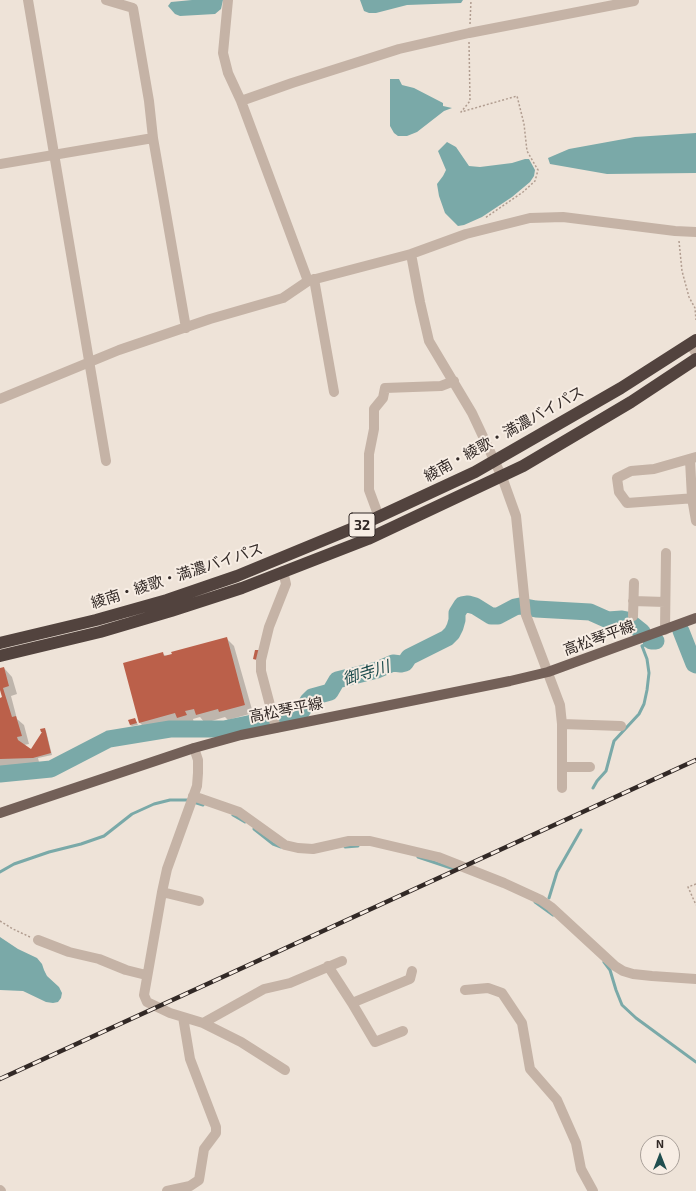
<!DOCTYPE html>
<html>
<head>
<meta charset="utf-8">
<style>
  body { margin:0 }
  #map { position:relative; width:696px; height:1191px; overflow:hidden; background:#eee3d8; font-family:"Exo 2",sans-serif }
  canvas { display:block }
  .north { position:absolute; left:640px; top:1135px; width:40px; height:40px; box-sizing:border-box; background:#f7ede4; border:1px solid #a89f98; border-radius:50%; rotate:0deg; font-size:11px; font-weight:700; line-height:16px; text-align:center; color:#322926 }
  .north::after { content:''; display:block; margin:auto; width:14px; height:18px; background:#204e4f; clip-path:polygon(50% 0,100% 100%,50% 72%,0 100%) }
</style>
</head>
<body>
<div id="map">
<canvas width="696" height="1191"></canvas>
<div class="north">N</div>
</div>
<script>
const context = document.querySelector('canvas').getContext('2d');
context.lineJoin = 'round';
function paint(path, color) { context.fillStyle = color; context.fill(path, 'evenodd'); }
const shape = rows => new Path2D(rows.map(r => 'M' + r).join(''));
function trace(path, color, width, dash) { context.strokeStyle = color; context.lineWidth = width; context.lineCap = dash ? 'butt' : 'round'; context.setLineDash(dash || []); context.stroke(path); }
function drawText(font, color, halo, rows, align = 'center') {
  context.font = font + ' "Exo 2","Noto Sans JP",sans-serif'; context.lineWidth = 4; context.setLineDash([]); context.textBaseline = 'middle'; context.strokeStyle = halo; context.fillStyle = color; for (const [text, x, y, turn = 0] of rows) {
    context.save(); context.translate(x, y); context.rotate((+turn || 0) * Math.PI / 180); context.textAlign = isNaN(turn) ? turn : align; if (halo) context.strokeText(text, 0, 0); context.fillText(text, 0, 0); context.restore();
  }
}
const water = shape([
  [192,0,223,0,221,9,215,14,180,16,175,14,168,6,171,2],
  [360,0,463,0,461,3,407,5,376,13,369,13,364,11],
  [390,79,399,79,402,85,414,88,443,103,443,106,452,108,444,111,417,132,407,136,398,136,394,133,390,126],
  [696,133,696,173,607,174,550,164,548,158,569,149,635,137],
  [447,142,456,147,469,166,480,167,512,163,525,159,529,159,535,170,534,176,530,182,512,197,482,217,464,225,458,226,445,213,439,196,437,184,443,176,446,170,438,151],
  [0,937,18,949,37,958,42,964,44,970,47,976,59,987,62,993,61,998,58,1002,53,1003,46,1002,23,991,0,990]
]);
const shadow = shape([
  [226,638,234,646,253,713,228,720,225,717,205,723,200,717,193,719,194,723,186,726,182,722,148,731,140,723,163,654,166,656],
  [4,668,12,677,17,694,11,696,17,719,24,725,29,744,24,745,32,751,43,733,41,732,44,729,46,731,52,755,38,758,40,766,0,767,0,699,3,697,0,688,0,670],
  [135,719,138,725,132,726,130,725]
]);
const stream = shape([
  [593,788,597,781,606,771,614,741,639,714,644,704,647,690,649,673,647,659,642,646,652,642],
  [233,815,245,822],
  [254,829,273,844,281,847],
  [345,847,358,846],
  [418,857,454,869],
  [0,872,14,864,49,852,81,844,104,836,132,814,154,804,170,800,187,800,203,805],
  [549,898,557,872,581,830],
  [535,902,553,915],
  [604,962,610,970,616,990,622,1005,636,1018,696,1062]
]);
const river = shape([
  [681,631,694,664,696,665],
  [651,641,656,641],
  [0,774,51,769,109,739,170,729,224,729,300,713,302,711,308,701,312,697,330,692,337,680,377,670,393,663,401,664,405,663,409,657,447,638,452,633,455,627,457,620,457,613,462,605,468,604,475,606,491,616,498,616,515,607,520,606,536,609,590,612,608,620,622,619,627,620,642,632]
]);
const building = shape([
  [227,637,245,705,219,712,218,709,196,715,194,709,185,711,187,715,177,718,175,713,139,723,123,663,163,652,164,656,172,654,171,652],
  [255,650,259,650,257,660,253,659],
  [4,667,9,686,3,688,12,717,16,716,22,736,17,737,18,740,31,749,42,732,41,732,40,729,45,728,51,753,33,758,0,759,0,698,2,697,0,690,0,668],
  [135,718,137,723,130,725,128,720]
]);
const path = shape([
  [470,24,471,0],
  [469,42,470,101,461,112,517,96,524,124,527,151,538,170,535,181,523,192,485,218],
  [679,241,682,271,689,297,695,308,696,320],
  [696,884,688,887,696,905],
  [0,921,13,929,30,937]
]);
const minor = shape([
  [28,0,106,461],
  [106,0,133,8,149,101,153,138,186,328],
  [228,0,223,53,228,73,241,101,308,281],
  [241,101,292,83,399,49,469,33,634,1],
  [0,164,153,138],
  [411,254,420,302,429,341,472,413,502,477,516,516,526,615,560,705,562,724,562,788],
  [314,279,334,392],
  [690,344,696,353],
  [0,399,119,350,210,319,283,298,308,281,411,254,466,234,530,218,563,217,675,231,696,232],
  [696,457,654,469,631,471,617,478,619,492,627,503,696,498],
  [690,460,692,498,696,521],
  [379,517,369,490,369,454,374,429,374,409,383,398,385,388,441,386,454,381],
  [633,601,665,602],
  [633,616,634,583],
  [665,630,666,553],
  [562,724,621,726],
  [276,728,261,671,261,660,269,627,286,584,283,571],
  [194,748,198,760,198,773,197,786,167,869,162,892,144,995,147,1002,170,1013,203,1023,241,1042,285,1070],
  [562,767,590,767],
  [193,796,239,812,285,845,298,848,313,849,349,841,370,841,438,857,504,883,541,900,551,907,615,966,623,971,633,974,652,976,696,979],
  [162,892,199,901],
  [38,940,69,952,99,959,126,970,146,975],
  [328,966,352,1003,375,1042,403,1031],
  [465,990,488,988,502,993,522,1023,530,1069,557,1100,576,1143,581,1169,593,1191],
  [352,1003,410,979,412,971],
  [203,1023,264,989,290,983,342,961],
  [0,1190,1,1191],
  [167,1191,190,1186,199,1180,204,1149,216,1133,216,1127,190,1059,183,1017]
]);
const major = shape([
  [0,813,194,748,241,735,510,681,548,672,696,618]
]);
const highway = shape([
  [0,643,96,620,167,600,237,576,363,524,475,472,621,388,696,340],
  [0,656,100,632,171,611,242,588,368,539,523,466,631,402,696,359]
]);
const rail = shape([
  [0,1079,696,760]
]);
const shields = [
  [362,525,26]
];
const shieldNames = [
  ["32",362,525]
];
const streetNames = [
  ["綾南・綾歌・満濃バイパス",504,434,-29],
  ["綾南・綾歌・満濃バイパス",177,576,-18],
  ["高松琴平線",599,638,-20],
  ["高松琴平線",286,710,-11]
];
const waterNames = [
  ["御寺川",366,673,-17]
];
paint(water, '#7aa9a8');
paint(shadow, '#0003');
trace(stream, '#7aa9a8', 3);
trace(river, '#7aa9a8', 17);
paint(building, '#bb604a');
trace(path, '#b19d90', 1.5, [2, 2]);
trace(minor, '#c5b3a6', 10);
trace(major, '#736058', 10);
trace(highway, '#52433e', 12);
trace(rail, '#322926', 4.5);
trace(rail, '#f7ede4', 3, [9]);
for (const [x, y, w] of shields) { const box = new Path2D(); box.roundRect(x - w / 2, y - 12, w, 24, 3); context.fillStyle = '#f7ede4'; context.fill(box); trace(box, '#322926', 1); }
drawText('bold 14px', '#322926', null, shieldNames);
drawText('15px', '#322926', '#f7ede4', streetNames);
drawText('italic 16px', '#204e4f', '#f7ede4', waterNames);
</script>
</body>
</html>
